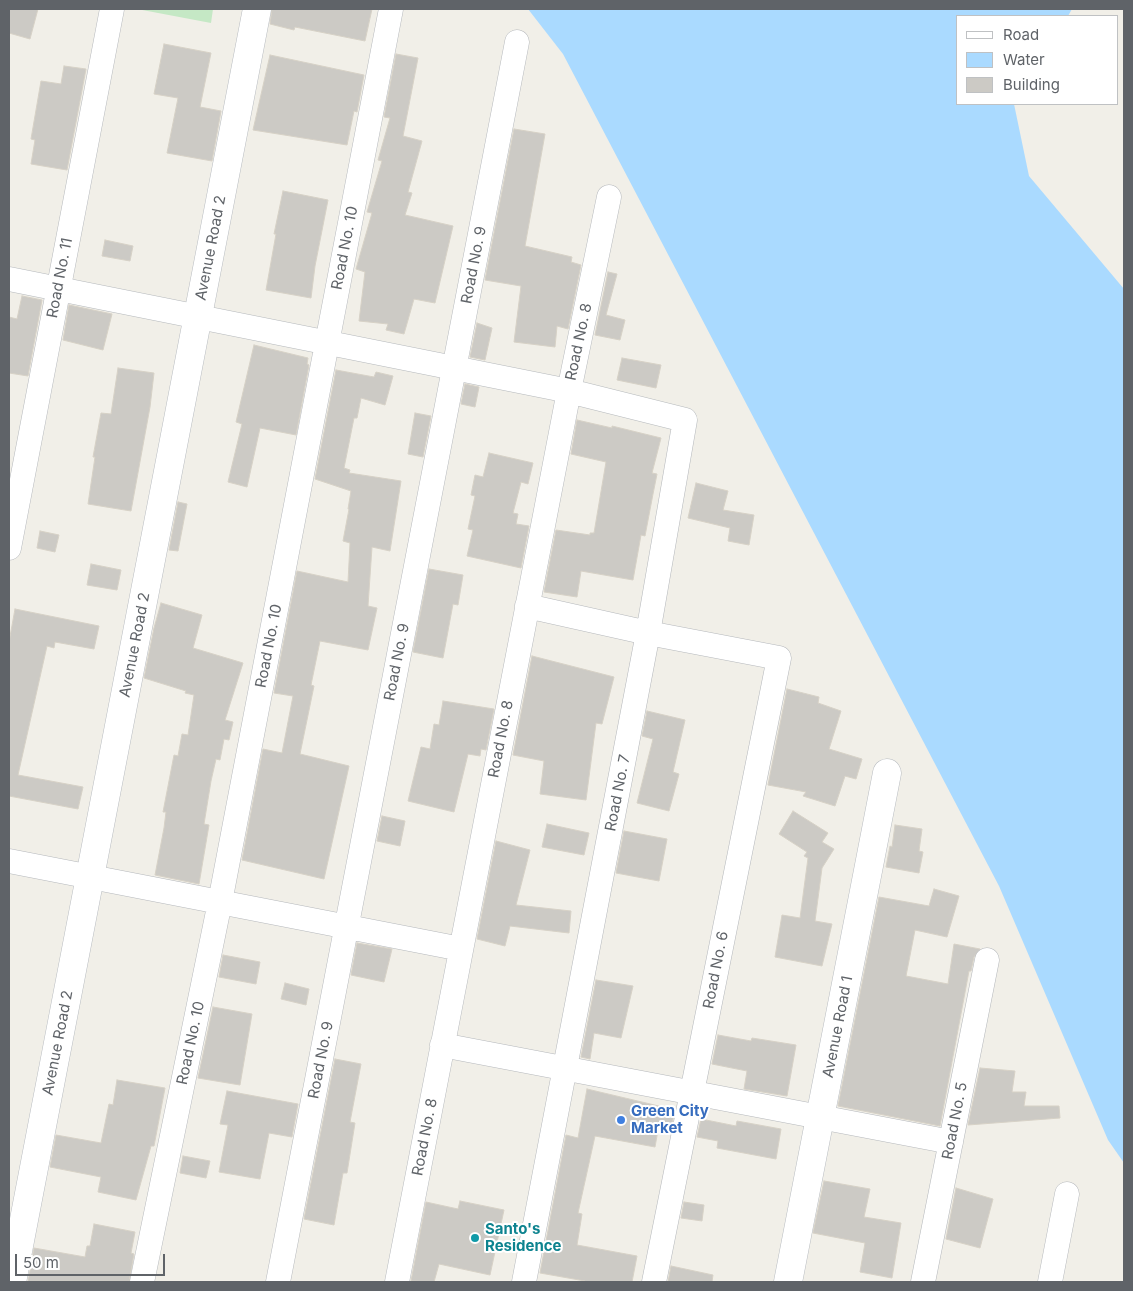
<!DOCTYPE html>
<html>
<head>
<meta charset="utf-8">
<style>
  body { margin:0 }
  #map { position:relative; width:1133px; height:1291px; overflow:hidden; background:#f1efe8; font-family:Inter,sans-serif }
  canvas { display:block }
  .frame { position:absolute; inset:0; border:10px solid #5f6368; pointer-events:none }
  .legend { position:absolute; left:956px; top:15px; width:162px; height:90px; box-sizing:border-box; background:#fff; border:1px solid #bfc1c3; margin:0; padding:6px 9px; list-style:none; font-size:15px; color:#5f6368 }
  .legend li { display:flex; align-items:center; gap:10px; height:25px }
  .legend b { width:25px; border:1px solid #bfc1c3 }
  .scale { position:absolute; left:15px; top:1254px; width:150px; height:22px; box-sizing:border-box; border:2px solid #5f6368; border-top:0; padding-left:6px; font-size:15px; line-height:18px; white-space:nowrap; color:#5f6368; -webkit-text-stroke:4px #fff; paint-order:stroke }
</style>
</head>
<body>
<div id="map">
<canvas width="1133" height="1291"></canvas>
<div class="frame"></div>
<ul class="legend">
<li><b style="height:6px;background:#fff"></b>Road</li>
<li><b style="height:14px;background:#aadaff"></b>Water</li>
<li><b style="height:14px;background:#cccac5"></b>Building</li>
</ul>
<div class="scale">50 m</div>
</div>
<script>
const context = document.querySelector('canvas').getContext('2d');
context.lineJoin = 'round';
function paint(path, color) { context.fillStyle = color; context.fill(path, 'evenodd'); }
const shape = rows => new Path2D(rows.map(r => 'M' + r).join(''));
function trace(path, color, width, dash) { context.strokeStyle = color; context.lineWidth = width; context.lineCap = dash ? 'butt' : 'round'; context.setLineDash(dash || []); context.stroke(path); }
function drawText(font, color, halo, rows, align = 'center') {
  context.font = font + ' Inter,sans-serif'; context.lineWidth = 4; context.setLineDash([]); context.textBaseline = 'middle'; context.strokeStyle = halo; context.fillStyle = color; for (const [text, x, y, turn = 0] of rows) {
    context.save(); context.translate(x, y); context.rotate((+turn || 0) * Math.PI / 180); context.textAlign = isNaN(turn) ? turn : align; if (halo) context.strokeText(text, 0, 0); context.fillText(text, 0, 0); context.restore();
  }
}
const green = shape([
  [137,9,213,9,211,23]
]);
const water = shape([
  [528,9,1072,9,1068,16,957,16,957,104,1014,104,1029,176,1124,289,1124,1163,1108,1140,999,886,563,54]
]);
const building = shape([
  [9,9,38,9,30,39,9,33,9,9],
  [272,9,372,9,365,41,295,27,294,30,270,24,272,9],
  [164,44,211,53,200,107,221,111,212,161,167,153,178,98,154,94,164,44],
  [396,54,418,58,403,136,422,141,408,192,412,193,405,215,453,226,435,303,414,299,404,334,386,330,388,324,359,321,365,272,356,269,372,213,367,212,382,161,378,160,390,118,384,117,396,54],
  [270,55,364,75,357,112,354,111,347,145,253,130,270,55],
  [64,66,86,69,67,170,31,164,35,140,31,139,41,81,61,84,64,66],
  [514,129,545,134,525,246,572,257,571,262,581,265,568,329,557,326,555,347,514,342,521,286,485,280,514,129],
  [283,191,328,200,315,266,311,298,266,290,276,234,274,234,283,191],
  [105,240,133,246,130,261,102,256,105,240],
  [608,272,617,274,606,315,625,320,620,340,595,335,608,272],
  [22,296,42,300,28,376,9,373,9,317,17,319,22,296],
  [69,305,112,314,103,350,63,340,69,305],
  [477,323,492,328,485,360,470,357,477,323],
  [254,345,308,358,307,364,309,365,296,435,260,428,247,487,228,482,242,424,236,422,254,345],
  [622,358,661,365,656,388,617,380,622,358],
  [118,368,154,373,150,407,131,511,88,504,95,457,93,457,101,413,111,414,118,368],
  [336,370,374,377,376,372,393,376,385,405,361,398,357,418,354,418,344,468,350,470,349,473,401,481,390,551,372,547,368,606,377,608,368,650,320,641,311,685,314,686,300,754,349,766,324,879,242,860,263,749,282,753,293,696,274,693,297,571,348,582,350,543,343,541,349,509,348,509,351,491,315,479,336,370],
  [465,384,479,387,475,407,461,404,465,384],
  [415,413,431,416,423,457,408,454,415,413],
  [577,420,612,428,612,426,661,438,652,473,657,474,653,494,645,536,641,535,633,580,581,571,577,597,544,592,556,530,590,535,590,533,594,533,606,462,571,454,577,420],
  [489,453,533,463,528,484,521,482,513,513,518,514,516,524,529,526,521,568,467,556,473,530,468,529,475,496,471,495,475,475,483,477,489,453],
  [696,483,728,491,723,510,754,515,749,545,728,541,730,528,688,518,696,483],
  [178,502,187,504,178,551,169,550,178,502],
  [40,531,59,535,55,552,37,548,40,531],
  [91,564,121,570,117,590,87,585,91,564],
  [429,569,463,575,458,605,453,604,443,658,413,652,429,569],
  [161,603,202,615,193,648,243,663,225,720,233,722,229,740,224,739,220,760,216,759,211,781,204,824,209,825,199,884,155,875,164,828,166,812,163,812,174,755,178,756,182,734,188,735,194,695,185,693,186,691,144,678,154,628,161,603],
  [15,609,99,626,94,649,55,642,54,648,47,646,18,775,83,787,78,809,9,796,9,642,15,609],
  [532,656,614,677,602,724,596,723,586,800,540,794,544,761,513,755,532,656],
  [787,689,819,697,818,703,841,711,829,749,862,759,856,779,845,776,835,806,803,796,806,792,768,785,787,689],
  [443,701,494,709,486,750,481,749,480,756,468,754,454,812,408,801,421,747,430,749,434,724,439,725,443,701],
  [647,711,685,720,673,772,679,774,669,811,637,803,653,739,642,736,647,711],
  [793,811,828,833,822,842,834,849,822,868,815,921,832,924,822,966,775,957,782,915,800,918,808,858,804,856,807,852,779,834,793,811],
  [382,816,405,821,400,846,377,841,382,816],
  [547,824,589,833,584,855,542,847,547,824],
  [895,825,922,829,919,851,923,852,919,873,886,867,890,846,892,847,895,825],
  [624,831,667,839,659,881,616,873,624,831],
  [496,841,530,850,516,905,571,911,569,933,510,926,505,946,477,939,496,841],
  [934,889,959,896,947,937,915,930,906,976,948,984,954,944,980,949,974,957,971,971,969,971,940,1126,838,1106,879,897,929,906,934,889],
  [357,943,392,949,384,982,351,975,357,943],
  [223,955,260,962,256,984,219,977,223,955],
  [596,980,633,986,621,1038,594,1033,590,1059,581,1057,596,980],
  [285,983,309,989,306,1005,281,999,285,983],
  [213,1007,252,1014,240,1085,198,1078,213,1007],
  [718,1035,751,1041,752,1038,796,1045,787,1096,744,1089,747,1071,712,1064,718,1035],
  [335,1059,361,1064,350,1122,355,1123,347,1173,343,1173,334,1225,304,1219,335,1059],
  [980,1068,1015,1071,1012,1092,1026,1092,1024,1106,1059,1106,1060,1118,968,1125,980,1068],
  [117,1080,165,1088,154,1146,151,1146,136,1200,98,1192,101,1177,50,1167,56,1135,101,1143,109,1104,113,1105,117,1080],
  [587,1089,663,1107,662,1112,674,1115,670,1132,658,1130,655,1147,595,1136,578,1213,582,1214,577,1245,637,1256,632,1282,585,1282,585,1281,540,1273,566,1135,578,1138,587,1089],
  [227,1091,298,1104,292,1137,269,1133,260,1179,219,1172,228,1125,220,1124,227,1091],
  [701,1119,736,1126,737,1121,781,1129,776,1159,717,1148,718,1141,697,1137,701,1119],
  [183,1156,210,1161,206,1178,180,1173,183,1156],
  [824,1181,870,1189,864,1217,901,1223,892,1278,860,1272,865,1243,813,1233,824,1181],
  [956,1188,993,1199,980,1248,946,1239,956,1188],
  [460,1201,504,1210,490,1275,439,1264,434,1282,411,1281,426,1202,458,1209,460,1201],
  [684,1202,704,1205,702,1221,681,1218,684,1202],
  [94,1224,135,1232,131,1253,134,1254,129,1282,28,1282,34,1248,85,1257,87,1246,90,1246,94,1224],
  [671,1266,713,1275,712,1282,668,1282,671,1266]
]);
const street = shape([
  [9,279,569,391,685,420,648,633,524,1282],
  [9,548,112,9],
  [527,606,648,633,779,658,654,1282],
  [9,861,461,949],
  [442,1045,951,1142],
  [142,1282,220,902,391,9],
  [278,1282,517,42],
  [397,1282,569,391,609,197],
  [923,1282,987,960],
  [1050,1282,1067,1194]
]);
const secondary = shape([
  [12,1282,257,9],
  [788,1282,887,773]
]);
const markers = [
  [621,1120,5,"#3f7fe0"],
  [475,1238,5,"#0f9aa8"]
];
const streetNames = [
  ["Avenue Road 2",211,248,-79],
  ["Road No. 10",345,248,-79],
  ["Road No. 9",474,265,-79],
  ["Road No. 11",60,278,-79],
  ["Road No. 8",579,342,-78],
  ["Avenue Road 2",135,645,-79],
  ["Road No. 10",269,646,-79],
  ["Road No. 9",397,662,-79],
  ["Road No. 8",501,739,-79],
  ["Road No. 7",618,793,-79],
  ["Road No. 6",716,970,-79],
  ["Avenue Road 1",838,1027,-79],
  ["Avenue Road 2",58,1043,-79],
  ["Road No. 10",191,1043,-78],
  ["Road No. 9",321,1060,-79],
  ["Road No. 5",955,1121,-79],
  ["Road No. 8",425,1137,-79]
];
const shopNames = [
  ["Green City",631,1111],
  ["Market",631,1128]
];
const cultureNames = [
  ["Santo's",485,1229],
  ["Residence",485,1246]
];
paint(green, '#c5e8c5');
paint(water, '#aadaff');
paint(building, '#cccac5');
trace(building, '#d6d1c6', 1);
trace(street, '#b5b8bc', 25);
trace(secondary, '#b6babf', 29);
trace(street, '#fff', 24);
trace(secondary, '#fff', 28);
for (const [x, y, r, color] of markers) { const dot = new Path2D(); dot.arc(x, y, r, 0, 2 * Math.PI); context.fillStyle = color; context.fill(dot); trace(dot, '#fff', 2); }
drawText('15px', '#5f6368', '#fff', streetNames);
drawText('bold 15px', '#366cbe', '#fff', shopNames, 'left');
drawText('bold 15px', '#0d838f', '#fff', cultureNames, 'left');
</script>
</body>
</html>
